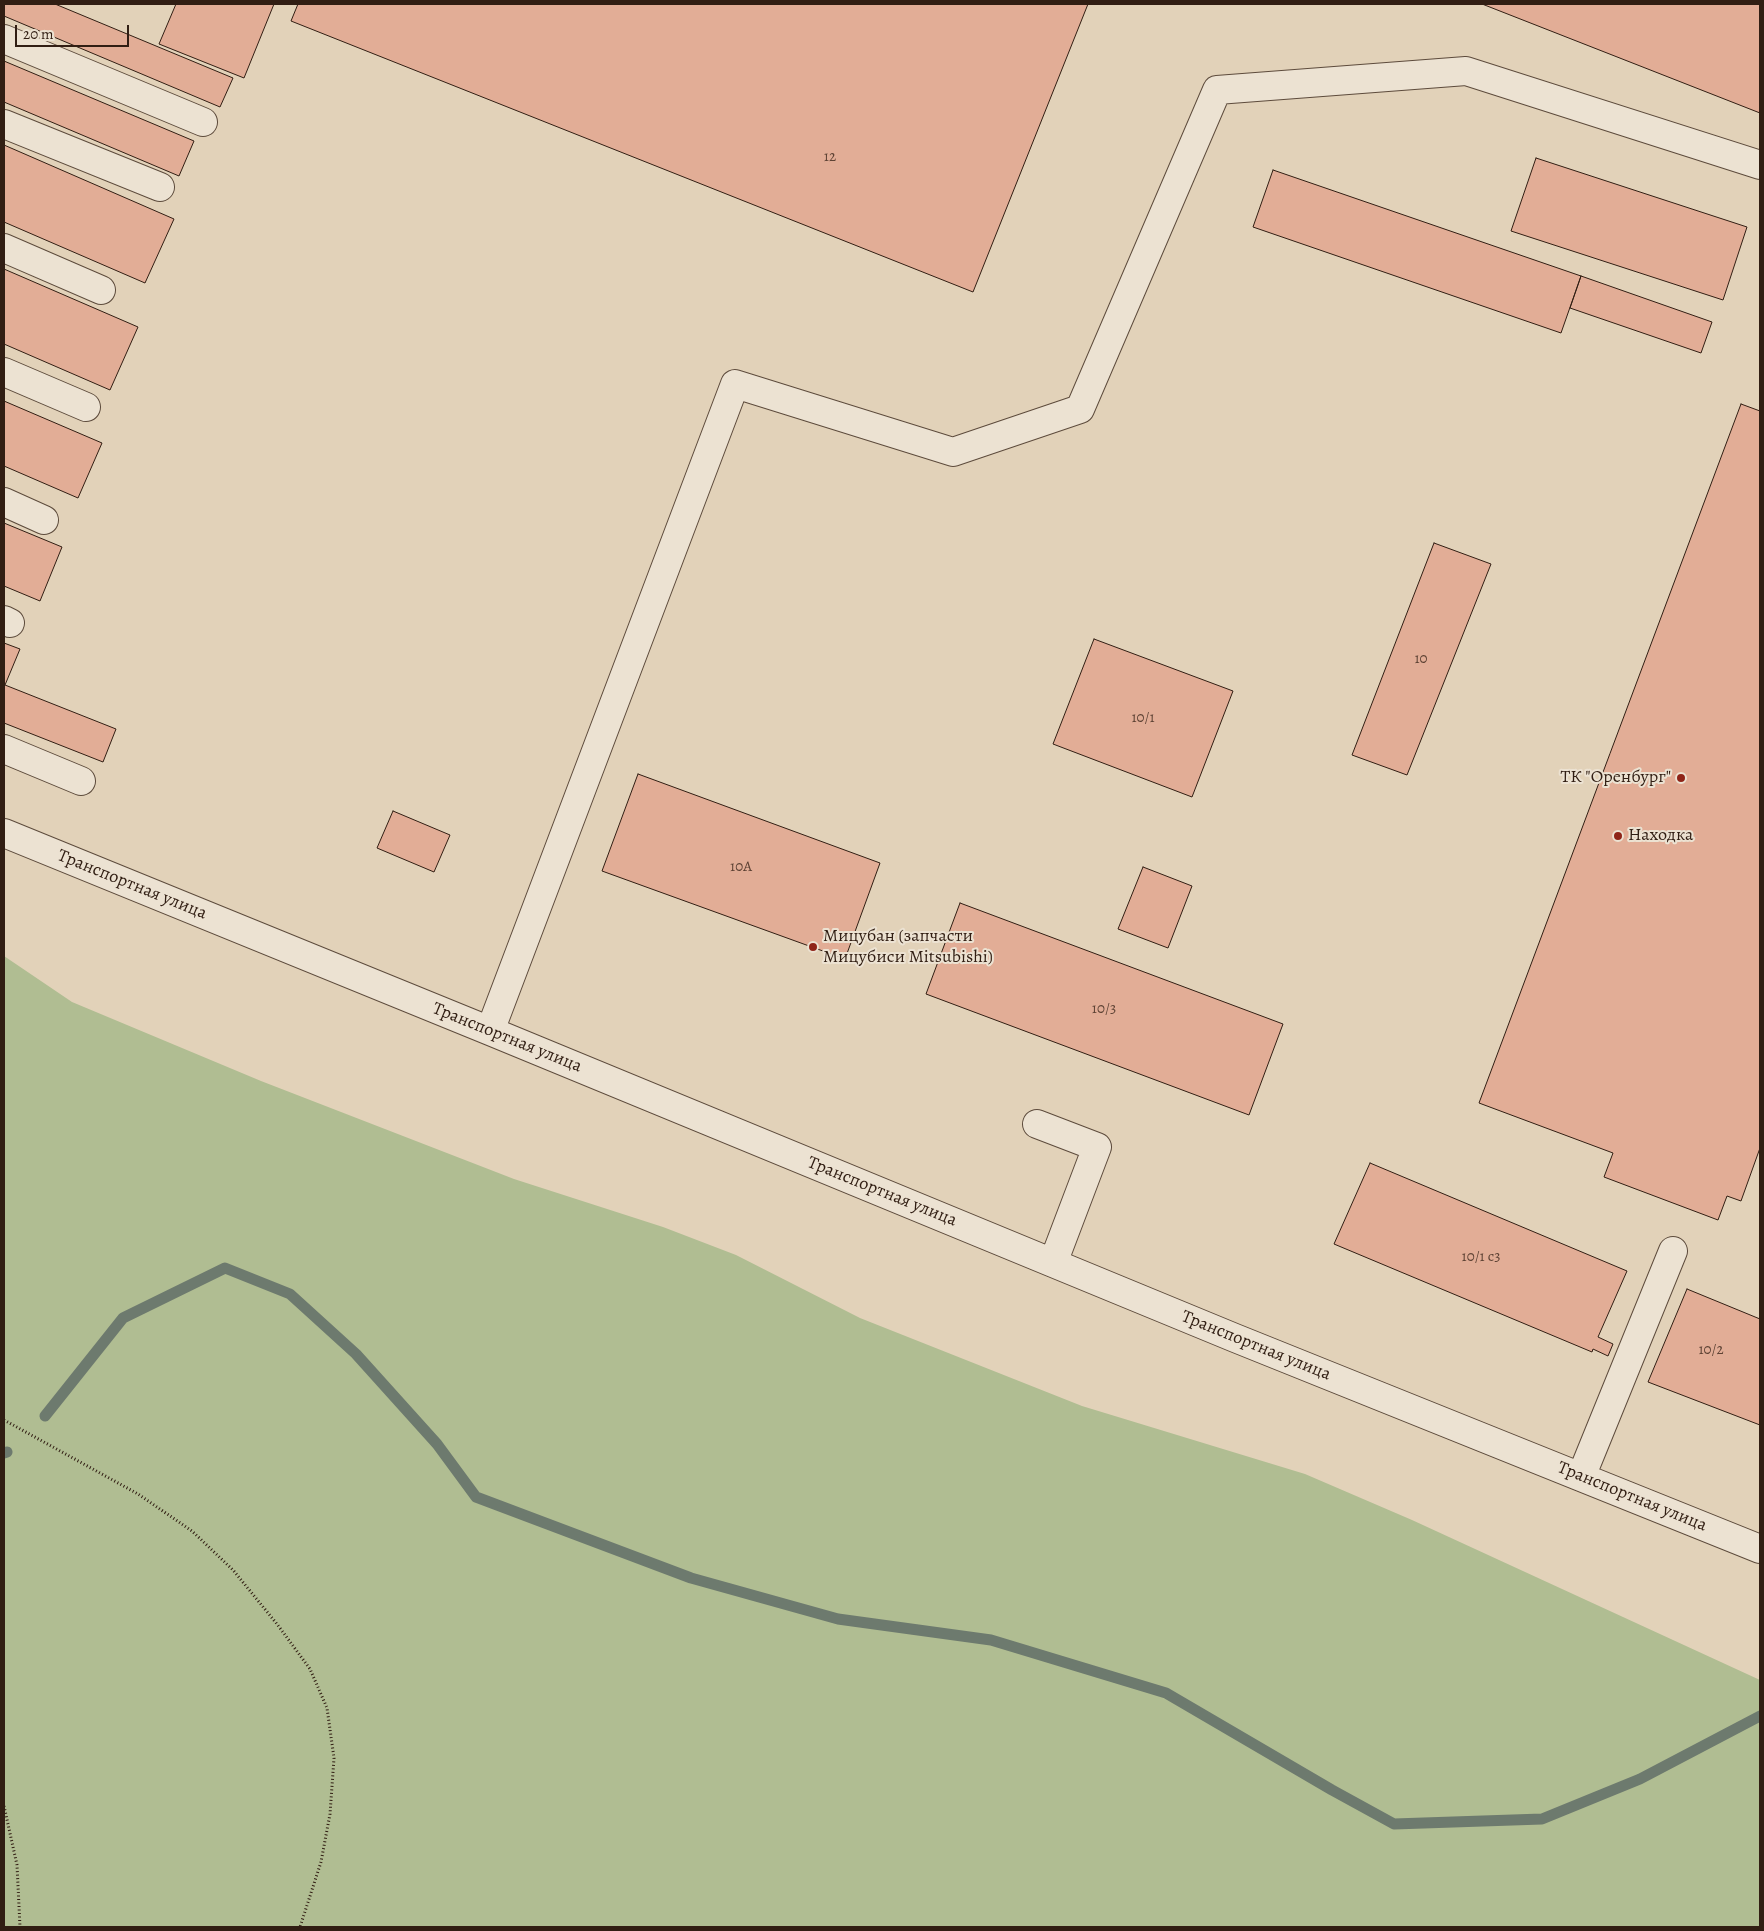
<!DOCTYPE html>
<html>
<head>
<meta charset="utf-8">
<style>
  body { margin:0 }
  #map { position:relative; width:1764px; height:1931px; overflow:hidden; background:#e2d2b9; font-family:Alegreya,serif }
  canvas { display:block }
  .frame { position:absolute; inset:0; border:5px solid #311e13; pointer-events:none }
  .scale { position:absolute; left:15px; top:25px; width:114px; height:22px; box-sizing:border-box; border:2px solid #311e13; border-top:0; padding-left:6px; font-size:15px; line-height:18px; white-space:nowrap; color:#311e13; -webkit-text-stroke:4px #ece2d2; paint-order:stroke }
</style>
</head>
<body>
<div id="map">
<canvas width="1764" height="1931"></canvas>
<div class="frame"></div>
<div class="scale">20 m</div>
</div>
<script>
const context = document.querySelector('canvas').getContext('2d');
context.lineJoin = 'round';
function paint(path, color) { context.fillStyle = color; context.fill(path, 'evenodd'); }
const shape = rows => new Path2D(rows.map(r => 'M' + r).join(''));
function trace(path, color, width, dash) { context.strokeStyle = color; context.lineWidth = width; context.lineCap = dash ? 'butt' : 'round'; context.setLineDash(dash || []); context.stroke(path); }
function drawText(font, color, halo, rows, align = 'center') {
  context.font = font + ' Alegreya,serif'; context.lineWidth = 4; context.setLineDash([]); context.textBaseline = 'middle'; context.strokeStyle = halo; context.fillStyle = color; for (const [text, x, y, turn = 0] of rows) {
    context.save(); context.translate(x, y); context.rotate((+turn || 0) * Math.PI / 180); context.textAlign = isNaN(turn) ? turn : align; if (halo) context.strokeText(text, 0, 0); context.fillText(text, 0, 0); context.restore();
  }
}
const green = shape([
  [4,956,72,1002,261,1081,514,1179,663,1227,736,1255,860,1318,1082,1406,1305,1474,1412,1520,1760,1680,1760,1927,4,1927]
]);
const stream = shape([
  [45,1416,123,1318,225,1268,290,1294,356,1354,437,1444,476,1497,691,1578,838,1619,991,1640,1166,1693,1332,1790,1394,1824,1542,1819,1640,1779,1760,1716],
  [4,1453,7,1452]
]);
const building = shape([
  [4,4,55,4,233,78,220,107,4,16,4,4],
  [176,4,274,4,244,78,159,44,176,4],
  [298,4,1088,4,973,292,291,21,298,4],
  [1482,4,1760,4,1760,113,1482,4],
  [4,61,194,141,179,176,4,102,4,61],
  [4,145,174,219,145,283,4,222,4,145],
  [1536,158,1747,227,1723,300,1511,231,1536,158],
  [1273,170,1581,276,1561,333,1253,227,1273,170],
  [4,269,138,327,110,390,4,344,4,269],
  [1581,276,1712,322,1701,353,1570,308,1581,276],
  [4,401,102,443,78,498,4,466,4,401],
  [1741,404,1760,411,1760,1148,1741,1201,1727,1196,1718,1220,1604,1177,1613,1153,1479,1103,1741,404],
  [4,523,62,547,40,601,4,586,4,523],
  [1434,543,1491,564,1407,775,1352,755,1434,543],
  [1094,639,1233,691,1192,797,1053,744,1094,639],
  [4,643,20,649,5,685,116,729,103,762,4,723,4,643],
  [638,774,880,863,845,959,602,871,638,774],
  [393,811,450,835,434,872,377,848,393,811],
  [1143,867,1192,886,1168,948,1118,929,1143,867],
  [960,903,1283,1024,1249,1115,926,994,960,903],
  [1370,1163,1627,1271,1598,1337,1613,1344,1608,1356,1593,1349,1592,1352,1334,1244,1370,1163],
  [1687,1289,1760,1319,1760,1425,1648,1382,1687,1289]
]);
const path = shape([
  [4,1420,138,1494,192,1531,233,1570,277,1624,310,1669,327,1708,334,1758,330,1814,321,1862,300,1927],
  [4,1806,17,1865,20,1927]
]);
const minor = shape([
  [4,39,203,122],
  [4,124,160,187],
  [4,248,101,290],
  [4,372,86,407],
  [4,502,44,520],
  [4,620,10,623],
  [4,749,81,781],
  [4,833,490,1031,1235,1338,1760,1549],
  [490,1031,735,384,953,452,1080,409,1217,90,1466,71,1760,165],
  [1037,1124,1097,1147,1053,1263],
  [1581,1477,1673,1251]
]);
const markers = [
  [1681,778,5,"#8f2418"],
  [1618,836,5,"#8f2418"],
  [813,947,5,"#8f2418"]
];
const numberNames = [
  ["12",830,157],
  ["10",1421,659],
  ["10/1",1143,718],
  ["10А",741,867],
  ["10/3",1104,1009],
  ["10/1 с3",1481,1257],
  ["10/2",1711,1350]
];
const poiNames = [
  ["ТК \"Оренбург\"",1671,778,"right"],
  ["Находка",1628,836],
  ["Мицубан (запчасти",823,937],
  ["Мицубиси Mitsubishi)",823,958]
];
const streetNames = [
  ["Транспортная улица",132,885,22],
  ["Транспортная улица",507,1038,22],
  ["Транспортная улица",882,1192,22],
  ["Транспортная улица",1256,1346,22],
  ["Транспортная улица",1632,1497,22]
];
paint(green, '#b0bd92');
trace(stream, '#6d7a6e', 11);
paint(building, '#e2ad96');
trace(building, '#311e13', 1);
trace(minor, '#5d4b3c', 30);
trace(path, '#311e13', 3, [1, 2.5]);
trace(minor, '#ece2d2', 28);
for (const [x, y, r, color] of markers) { const dot = new Path2D(); dot.arc(x, y, r, 0, 2 * Math.PI); context.fillStyle = color; context.fill(dot); trace(dot, '#ece2d2', 2); }
drawText('15px', '#5d4234', null, numberNames);
drawText('18px', '#311e13', '#ece2d2', poiNames, 'left');
drawText('18px', '#311e13', '#ece2d2', streetNames);
</script>
</body>
</html>
